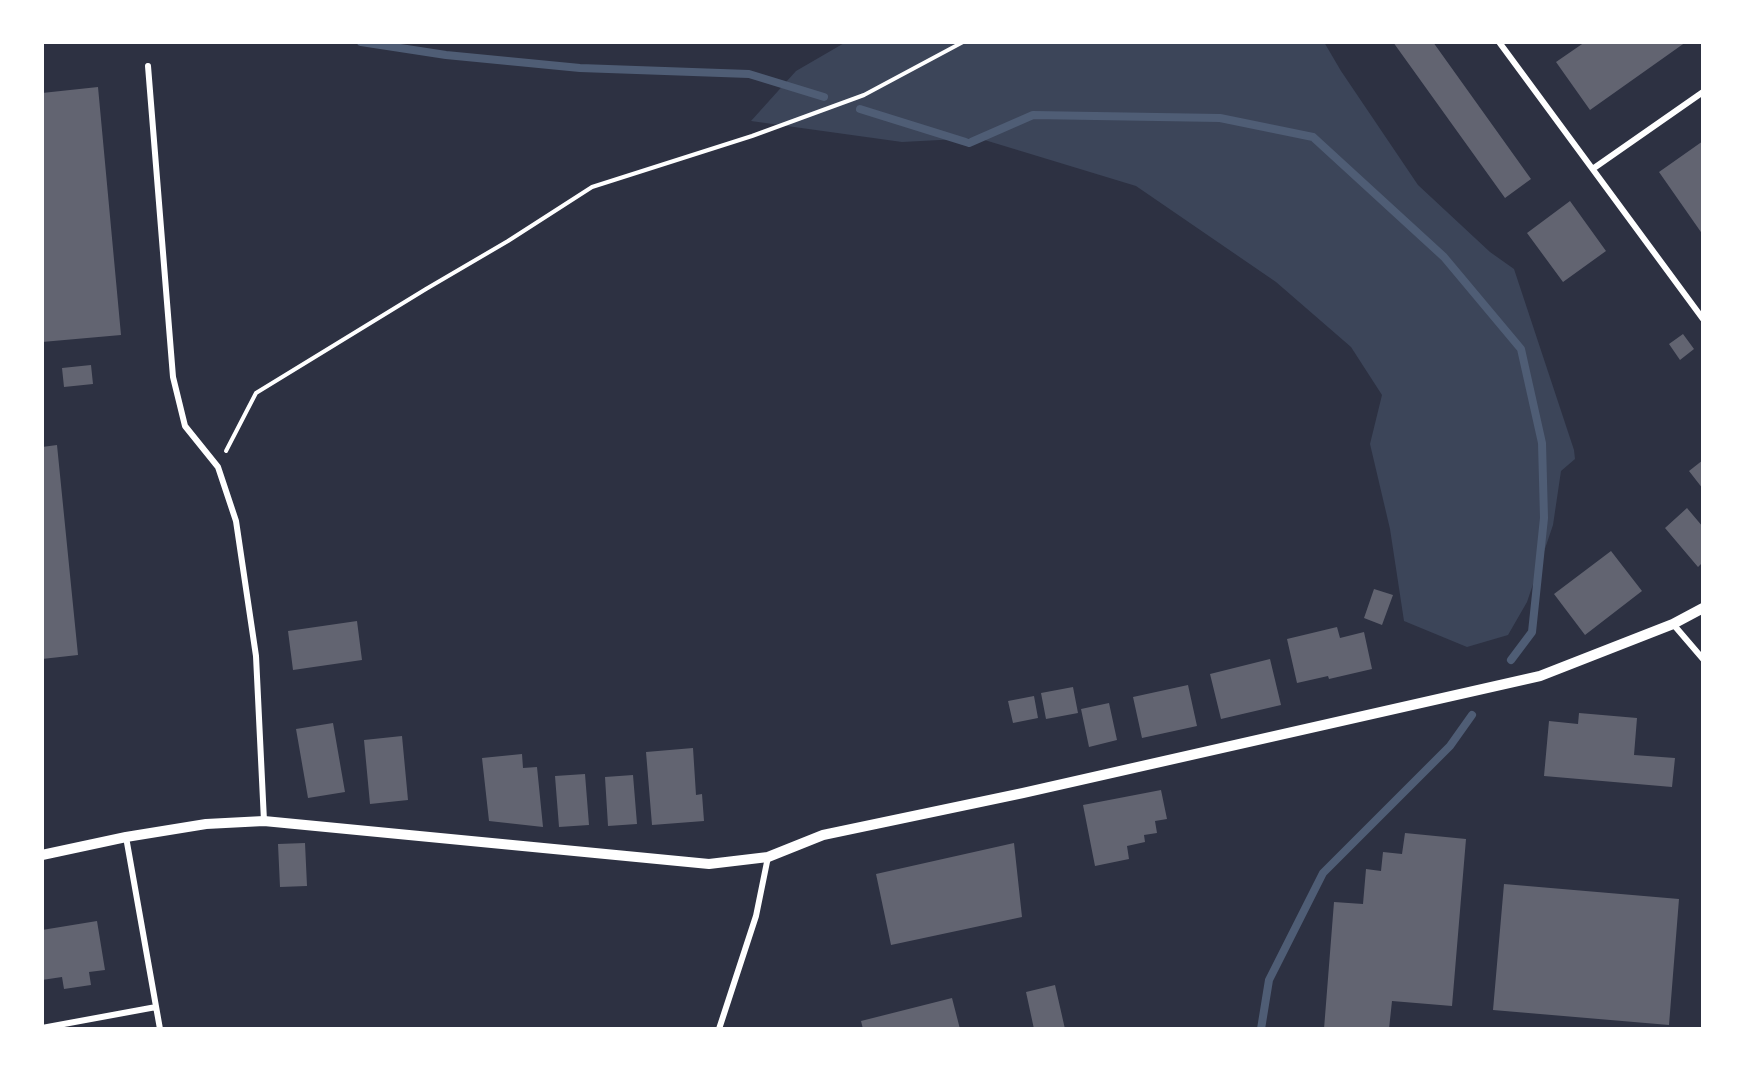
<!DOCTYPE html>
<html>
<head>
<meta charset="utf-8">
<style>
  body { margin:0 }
  #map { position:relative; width:1745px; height:1071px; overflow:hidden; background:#2d3142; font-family:"Work Sans",sans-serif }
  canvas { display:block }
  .frame { position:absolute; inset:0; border:44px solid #fff; pointer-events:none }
</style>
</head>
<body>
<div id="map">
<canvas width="1745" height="1071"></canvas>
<div class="frame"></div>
</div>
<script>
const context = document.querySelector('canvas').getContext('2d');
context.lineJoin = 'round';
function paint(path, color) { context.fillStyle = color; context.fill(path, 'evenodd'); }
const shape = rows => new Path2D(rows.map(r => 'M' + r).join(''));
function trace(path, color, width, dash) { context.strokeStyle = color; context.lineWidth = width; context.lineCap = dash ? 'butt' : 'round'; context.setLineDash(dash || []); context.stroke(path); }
const green = shape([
  [846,42,1324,42,1341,71,1418,185,1490,252,1514,269,1574,450,1575,459,1561,471,1553,525,1527,602,1508,635,1467,647,1404,621,1390,529,1370,444,1382,395,1351,347,1276,282,1136,186,978,138,902,142,751,121,796,71]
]);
const stream = shape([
  [361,42,446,55,580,68,749,74,824,97],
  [860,109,969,143,1033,115,1220,118,1313,137,1444,257,1521,349,1542,443,1544,518,1532,632,1511,660],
  [1261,1029,1269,980,1323,873,1450,746,1472,715]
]);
const building = shape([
  [1393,42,1433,42,1531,179,1505,198],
  [1585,42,1686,42,1590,110,1556,62],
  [98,87,121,335,42,342,42,93],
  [1703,141,1703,235,1659,172],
  [1570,201,1606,251,1563,282,1527,233],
  [1683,334,1694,349,1680,360,1669,344],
  [91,365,93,384,64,387,62,368],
  [57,445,78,655,42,659,42,447],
  [1703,460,1703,489,1689,471],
  [1687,508,1703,527,1703,562,1698,567,1665,528],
  [1611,551,1642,591,1585,635,1554,594],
  [1374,589,1393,595,1382,625,1364,618],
  [357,621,362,660,293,670,288,631],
  [1337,627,1340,638,1364,632,1372,669,1329,679,1328,676,1297,683,1287,639],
  [1270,659,1281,705,1221,719,1210,674],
  [1188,685,1197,726,1142,738,1133,697],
  [1073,687,1078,713,1046,719,1041,693],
  [1034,696,1038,718,1013,723,1008,701],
  [1109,703,1117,740,1089,747,1081,709],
  [1579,713,1637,718,1634,755,1675,758,1672,787,1544,776,1549,721,1578,724],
  [333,723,345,792,308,798,296,729],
  [402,736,408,800,370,804,364,740],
  [693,748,696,795,702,794,704,821,652,825,646,752],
  [522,754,523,768,537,767,543,827,489,821,482,758],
  [585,774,589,825,559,827,555,776],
  [633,775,637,824,608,826,605,777],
  [1161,790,1167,819,1155,821,1157,833,1144,835,1145,842,1127,846,1129,859,1095,866,1083,805],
  [1405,833,1466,839,1452,1006,1392,1001,1389,1029,1324,1029,1334,902,1363,904,1366,869,1381,871,1383,852,1402,854],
  [305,843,307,886,280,887,278,844],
  [1014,843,1022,917,891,945,876,874],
  [1504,884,1679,899,1669,1025,1493,1010],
  [97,921,105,970,89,972,91,985,64,989,62,977,42,980,42,930],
  [1055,985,1065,1029,1034,1029,1026,992],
  [952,998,960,1029,863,1029,861,1021]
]);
const path = shape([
  [226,451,256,393,426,289,508,241,592,187,752,136,864,95,963,42]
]);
const minor = shape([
  [1499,42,1703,319],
  [148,66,173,377,185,426,218,467,236,521,256,656,264,821],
  [1594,168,1703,92],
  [1673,624,1703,659],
  [126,837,160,1029],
  [42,1028,156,1007],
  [719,1029,756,916,768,857]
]);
const tertiary = shape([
  [42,855,126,837,206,824,264,821,709,864,768,857,823,835,1023,793,1540,676,1673,624,1703,608]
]);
paint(green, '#3c4559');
trace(stream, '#4f5d75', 8);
paint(building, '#626471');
trace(path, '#fff', 4);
trace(minor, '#fff', 6);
trace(tertiary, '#fff', 10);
</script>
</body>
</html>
